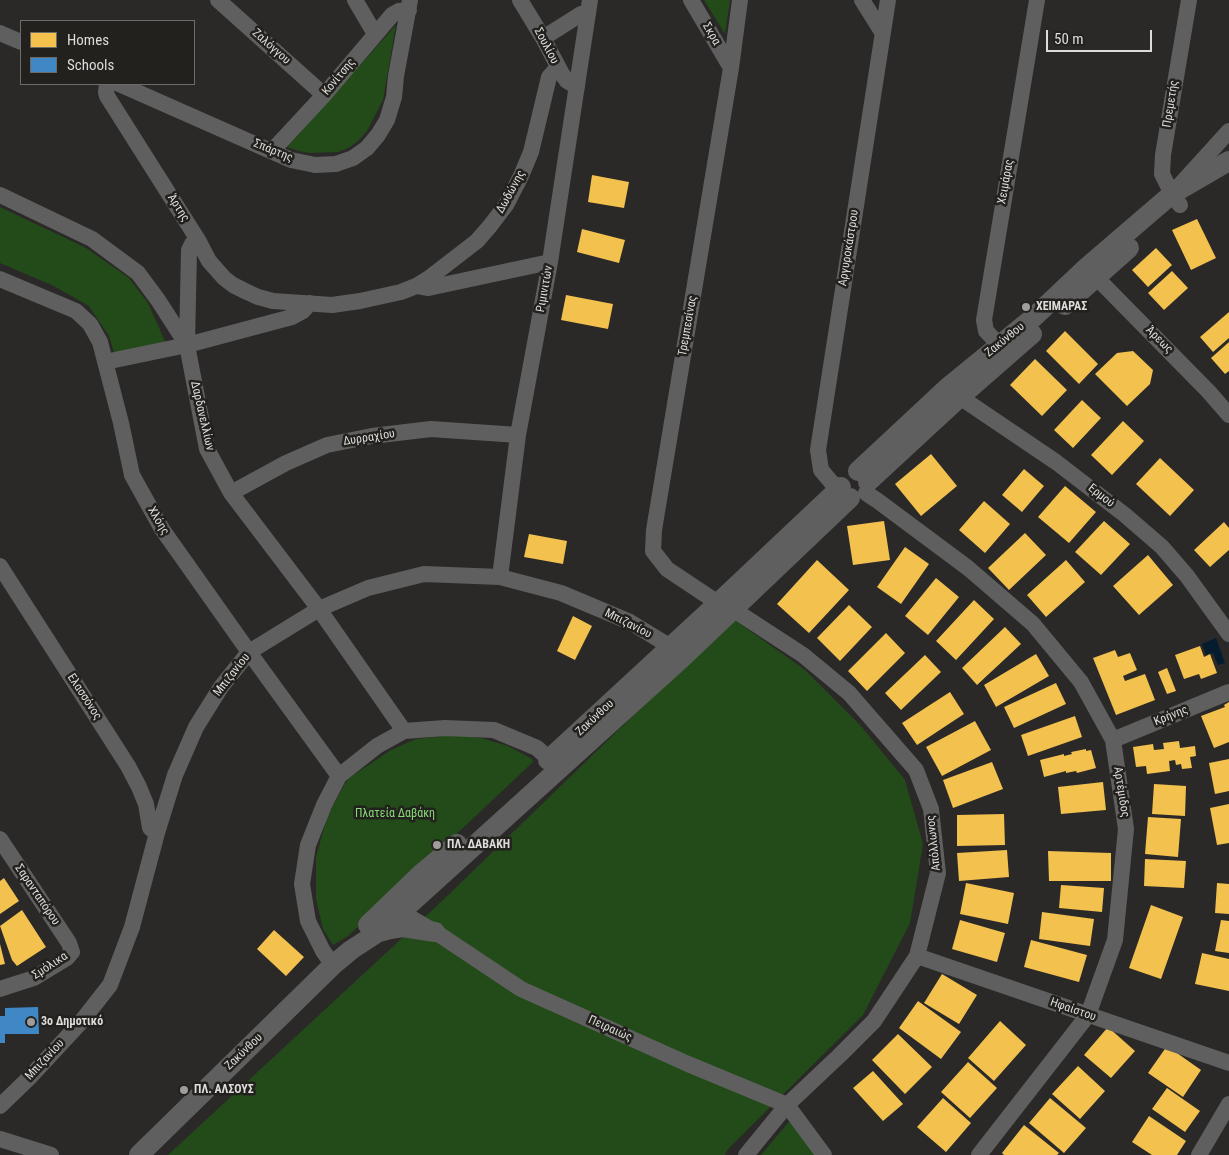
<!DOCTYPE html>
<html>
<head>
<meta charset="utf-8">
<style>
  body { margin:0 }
  #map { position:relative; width:1229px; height:1155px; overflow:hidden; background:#2a2928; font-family:"Roboto Condensed",sans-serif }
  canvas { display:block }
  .legend { position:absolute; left:20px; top:20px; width:175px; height:65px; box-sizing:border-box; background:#22211d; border:1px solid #6d6c69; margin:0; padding:6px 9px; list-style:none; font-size:15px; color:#dddcda }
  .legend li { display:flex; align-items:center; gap:10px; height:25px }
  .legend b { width:25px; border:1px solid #6d6c69 }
  .scale { position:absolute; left:1046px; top:30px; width:106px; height:22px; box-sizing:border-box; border:2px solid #dddcda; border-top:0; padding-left:6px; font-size:15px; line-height:18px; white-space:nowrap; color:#dddcda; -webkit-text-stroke:4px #22211d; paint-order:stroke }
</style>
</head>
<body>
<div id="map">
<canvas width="1229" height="1155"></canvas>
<ul class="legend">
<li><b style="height:14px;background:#f2c14e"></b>Homes</li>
<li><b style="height:14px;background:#3f88c5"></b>Schools</li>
</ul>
<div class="scale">50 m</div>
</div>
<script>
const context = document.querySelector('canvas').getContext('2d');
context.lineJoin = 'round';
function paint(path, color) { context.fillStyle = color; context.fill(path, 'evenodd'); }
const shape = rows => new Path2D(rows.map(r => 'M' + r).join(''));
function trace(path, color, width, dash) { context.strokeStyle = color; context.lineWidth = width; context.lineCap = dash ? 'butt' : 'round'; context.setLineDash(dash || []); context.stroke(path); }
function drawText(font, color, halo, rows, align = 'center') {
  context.font = font + ' "Roboto Condensed",sans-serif'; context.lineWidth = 5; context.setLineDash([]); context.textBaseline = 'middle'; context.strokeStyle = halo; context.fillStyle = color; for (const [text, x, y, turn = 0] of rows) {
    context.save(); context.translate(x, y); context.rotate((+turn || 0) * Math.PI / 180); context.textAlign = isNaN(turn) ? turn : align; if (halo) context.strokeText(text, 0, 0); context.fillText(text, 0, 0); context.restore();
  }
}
const green = shape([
  [704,0,730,0,725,34],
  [396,25,383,100,367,131,359,140,350,147,338,152,310,153,299,151,287,147],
  [0,207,86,248,129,278,148,303,168,348,118,365,109,336,89,306,54,286,0,263],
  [733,619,804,669,861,726,905,780,923,844,910,923,863,1015,728,1149,725,1155,168,1155,441,902],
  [453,735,481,738,508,746,532,759,533,762,348,936,333,945,323,929,316,899,316,857,327,817,343,787,349,778,391,750,416,739],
  [793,1117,820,1155,761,1155]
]);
const water = shape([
  [1216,638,1225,663,1218,665,1213,653,1206,655,1202,644]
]);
const homes = shape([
  [592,175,629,182,624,208,588,202],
  [1197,219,1216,258,1191,270,1172,230],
  [582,229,625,240,619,263,577,252],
  [1156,248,1172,265,1148,287,1132,270],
  [1172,271,1188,288,1164,310,1148,293],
  [566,295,613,304,608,329,561,320],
  [1229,312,1229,338,1213,352,1200,337],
  [1065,331,1098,364,1079,384,1046,351],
  [1229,342,1229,371,1225,374,1211,358],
  [1133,351,1153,370,1150,384,1127,406,1095,374,1117,353],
  [1035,359,1067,390,1042,416,1010,385],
  [1082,400,1101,418,1073,448,1054,430],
  [1123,421,1144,441,1112,475,1091,455],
  [931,454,957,486,921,516,895,484],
  [1160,458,1194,490,1170,516,1136,484],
  [1024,469,1044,486,1022,512,1002,495],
  [1065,486,1096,512,1069,543,1038,517],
  [984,501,1010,524,985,553,959,530],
  [884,521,890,560,853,565,847,526],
  [1104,521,1130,544,1101,575,1075,552],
  [1224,522,1229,528,1229,550,1210,567,1194,550],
  [1025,533,1046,555,1009,590,988,568],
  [529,534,567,541,563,564,524,557],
  [905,547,929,564,901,604,877,587],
  [1148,555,1173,585,1139,615,1113,586],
  [817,560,849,590,809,633,777,604],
  [1066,560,1085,582,1046,617,1027,595],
  [936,578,959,597,928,635,905,616],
  [974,600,994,619,956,660,936,641],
  [849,605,872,627,840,661,817,638],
  [573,616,592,626,575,660,557,651],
  [1005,627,1021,644,977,685,962,668],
  [886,633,905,653,867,691,848,671],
  [1200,646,1204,657,1210,654,1217,673,1201,679,1199,674,1184,679,1175,655],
  [1115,650,1118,657,1130,653,1137,670,1123,676,1125,681,1145,674,1155,700,1116,715,1093,658],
  [1036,654,1049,676,996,707,984,685],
  [925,655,941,672,901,710,885,693],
  [1167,668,1176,691,1167,694,1158,672],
  [1056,683,1066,704,1014,728,1004,707],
  [950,692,964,714,917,745,902,723],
  [1229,702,1229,742,1214,748,1201,716,1225,707,1224,705],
  [1075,716,1082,737,1028,756,1021,735],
  [975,721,991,750,942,776,926,747],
  [1179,741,1180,748,1195,746,1196,756,1190,757,1192,768,1182,769,1181,764,1176,765,1175,760,1169,761,1170,771,1147,774,1146,766,1136,767,1133,747,1153,744,1154,750,1164,749,1163,743],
  [1086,749,1086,751,1091,750,1096,768,1077,773,1076,771,1066,773,1066,771,1044,777,1040,760,1064,754,1064,756,1072,754,1071,752],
  [1229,759,1229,791,1215,794,1209,763],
  [992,762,1003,789,953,808,943,780],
  [1103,782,1106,810,1061,814,1058,787],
  [1154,784,1186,786,1185,816,1152,814],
  [1229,804,1229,843,1217,845,1210,808],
  [1004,814,1005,845,957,846,957,815],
  [1148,817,1181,819,1178,857,1145,854],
  [1007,850,1009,877,959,881,957,853],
  [1048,851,1111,853,1111,881,1049,881],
  [1145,859,1186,861,1184,888,1144,886],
  [4,878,19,901,0,914,0,881],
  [966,883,1014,893,1008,924,960,914],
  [1217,883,1229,884,1229,914,1215,913],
  [1061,885,1104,888,1102,912,1059,908],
  [1151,905,1183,917,1161,979,1129,968],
  [22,910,46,947,17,966,12,960,0,926],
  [1042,912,1094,919,1090,946,1039,939],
  [960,920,1005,933,997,962,952,949],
  [1221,920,1229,921,1229,953,1215,951],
  [274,930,304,957,286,976,257,949],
  [1031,940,1087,955,1079,982,1024,967],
  [0,944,5,964,0,965],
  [1202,953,1229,959,1229,991,1195,984],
  [942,974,977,995,959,1024,924,1003],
  [918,1001,961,1032,941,1059,899,1028],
  [1000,1021,1026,1045,994,1081,968,1058],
  [1108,1027,1135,1051,1111,1078,1084,1055],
  [898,1034,932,1067,905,1094,872,1060],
  [1167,1046,1201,1070,1183,1097,1148,1073],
  [968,1062,997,1088,970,1118,941,1092],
  [1078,1066,1105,1091,1080,1119,1052,1094],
  [873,1071,903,1104,883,1121,853,1088],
  [1167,1088,1200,1111,1185,1132,1152,1109],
  [943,1098,971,1123,946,1152,917,1127],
  [1050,1098,1086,1128,1064,1153,1029,1123],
  [1149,1116,1186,1141,1177,1155,1152,1155,1132,1142],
  [1024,1125,1059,1153,1057,1155,1004,1155,1002,1153]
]);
const schools = shape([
  [38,1007,39,1034,5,1034,5,1043,0,1043,0,1016,5,1016,5,1008]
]);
const minor = shape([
  [218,0,324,95],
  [355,0,375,34],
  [520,0,543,38,562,74,567,81,577,87],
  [691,0,731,68],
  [740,0,731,68,654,530,653,551,667,569,718,603,734,610,803,655,849,693,916,770,931,809,938,873,917,956,874,1021,840,1055,787,1105,746,1155],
  [862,0,882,32],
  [0,33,21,42],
  [543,38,581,14,588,13],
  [107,84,106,92,107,96,198,240,209,261,224,278,233,285,245,291,258,297,273,301,332,305,360,301,401,292,416,286,429,278,477,241,490,226,506,205,521,176,531,152,549,77,558,67],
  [119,84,291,160,315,165,336,164,353,158,367,148,378,135,387,120,394,97,396,76,410,0],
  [272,151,324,95,392,15,399,11,409,10],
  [1180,185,1229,131],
  [0,195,92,239,138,273,158,300,187,345,207,449,231,493,319,609,404,731],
  [1180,205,1172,194,1162,174,1163,155,1189,0],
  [1088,269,1209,392,1229,415],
  [0,279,76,311,90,324,100,342,121,423,132,475,162,529,249,652,339,776],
  [416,286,427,288,433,287,550,262],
  [187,345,189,250,192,244,198,240],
  [1007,353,986,331,984,320,1037,0],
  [105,362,187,345,292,317,303,311,310,303],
  [951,391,1056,462,1125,515,1162,547,1187,576,1229,634],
  [841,487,832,483,821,470,818,450,888,0],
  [231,493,286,463,327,445,372,436,431,429,518,435],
  [866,493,878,501,968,568,1033,624,1081,682,1113,740,1126,829,1115,940,1088,1015,979,1155],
  [0,566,128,766,139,787,146,804,150,828,157,833],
  [500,577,518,435,550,262,590,0],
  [1113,740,1229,692],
  [0,839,69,943,72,952,67,958,34,978,0,989],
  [392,904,401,912,440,935,521,989,688,1064,787,1105,824,1155],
  [917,956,1229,1063],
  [333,965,323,951,308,921,302,884,308,845,324,805,339,776,377,746,404,731,445,728,494,730,537,748,549,759],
  [0,1106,29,1078,81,1022,110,985,132,927,157,833,175,775,196,727,221,687,249,652,319,609,368,588,424,574,500,577,561,593,630,622,671,647,680,654],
  [0,1139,51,1155],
  [1199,1155,1229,1104]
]);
const tertiary = shape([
  [1065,305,1129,248],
  [858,471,947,388,1034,317,1087,267,1172,194,1229,161],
  [868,482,960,397,1032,334],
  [548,760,718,603,841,487],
  [368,925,421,874,457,844],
  [379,932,390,929,403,927,435,932],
  [139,1155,333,965,351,950,377,933,401,912,683,657,850,498]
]);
const markers = [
  [1026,307,5,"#9e9d9c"],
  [437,845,5,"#9e9d9c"],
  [31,1022,5,"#9e9d9c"],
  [184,1090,5,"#9e9d9c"]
];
const streetNames = [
  ["Σκρα",711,34,60],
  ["Σουλίου",546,46,62],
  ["Ζαλόγγου",271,47,42],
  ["Κονίτσης",339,77,-50],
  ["Πρεμετής",1171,104,-81],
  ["Σπάρτης",273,151,22],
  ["Χειμάρας",1006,182,-80],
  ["Δωδώνης",511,192,-61],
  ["Άρτης",178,208,58],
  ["Αργυροκάστρου",849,248,-81],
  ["Ριμινιτών",545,289,-80],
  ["Τρεμπεσίνας",688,326,-80],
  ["Ζακύνθου",1005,340,-39],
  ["Άρεως",1159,340,45],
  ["Δαρδανελλίων",202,416,77],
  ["Δυρραχίου",369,438,-9],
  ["Ερμού",1101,496,38],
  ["Χλόης",158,521,59],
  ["Μπιζανίου",628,624,27],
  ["Μπιζανίου",232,675,-52],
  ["Ελασσόνος",84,697,57],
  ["Κρήνης",1171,716,-22],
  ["Ζακύνθου",595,718,-43],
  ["Αρτέμιδος",1121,792,81],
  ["Απόλλωνος",934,843,-96],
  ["Σαρανταπόρου",37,895,56],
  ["Σμόλικα",50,966,-33],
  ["Ηφαίστου",1073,1010,19],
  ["Πειραιώς",610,1029,24],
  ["Ζακύνθου",244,1052,-44],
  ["Μπιζανίου",45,1060,-47]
];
const poiNames = [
  ["ΧΕΙΜΑΡΑΣ",1036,307],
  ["ΠΛ. ΔΑΒΑΚΗ",447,845],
  ["3ο Δημοτικό",41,1022],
  ["ΠΛ. ΑΛΣΟΥΣ",194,1090]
];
const parkNames = [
  ["Πλατεία Δαβάκη",395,814]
];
paint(green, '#234b1a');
paint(water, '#051c2e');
paint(homes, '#f2c14e');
paint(schools, '#3f88c5');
trace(minor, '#605f5f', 16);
trace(tertiary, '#605f5f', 20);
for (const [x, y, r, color] of markers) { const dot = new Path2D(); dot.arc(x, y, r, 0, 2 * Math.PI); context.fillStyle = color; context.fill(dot); trace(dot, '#22211d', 2); }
drawText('12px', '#dddcda', '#22211d', streetNames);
drawText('bold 12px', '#dddcda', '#22211d', poiNames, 'left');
drawText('12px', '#86db76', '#22211d', parkNames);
</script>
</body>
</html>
